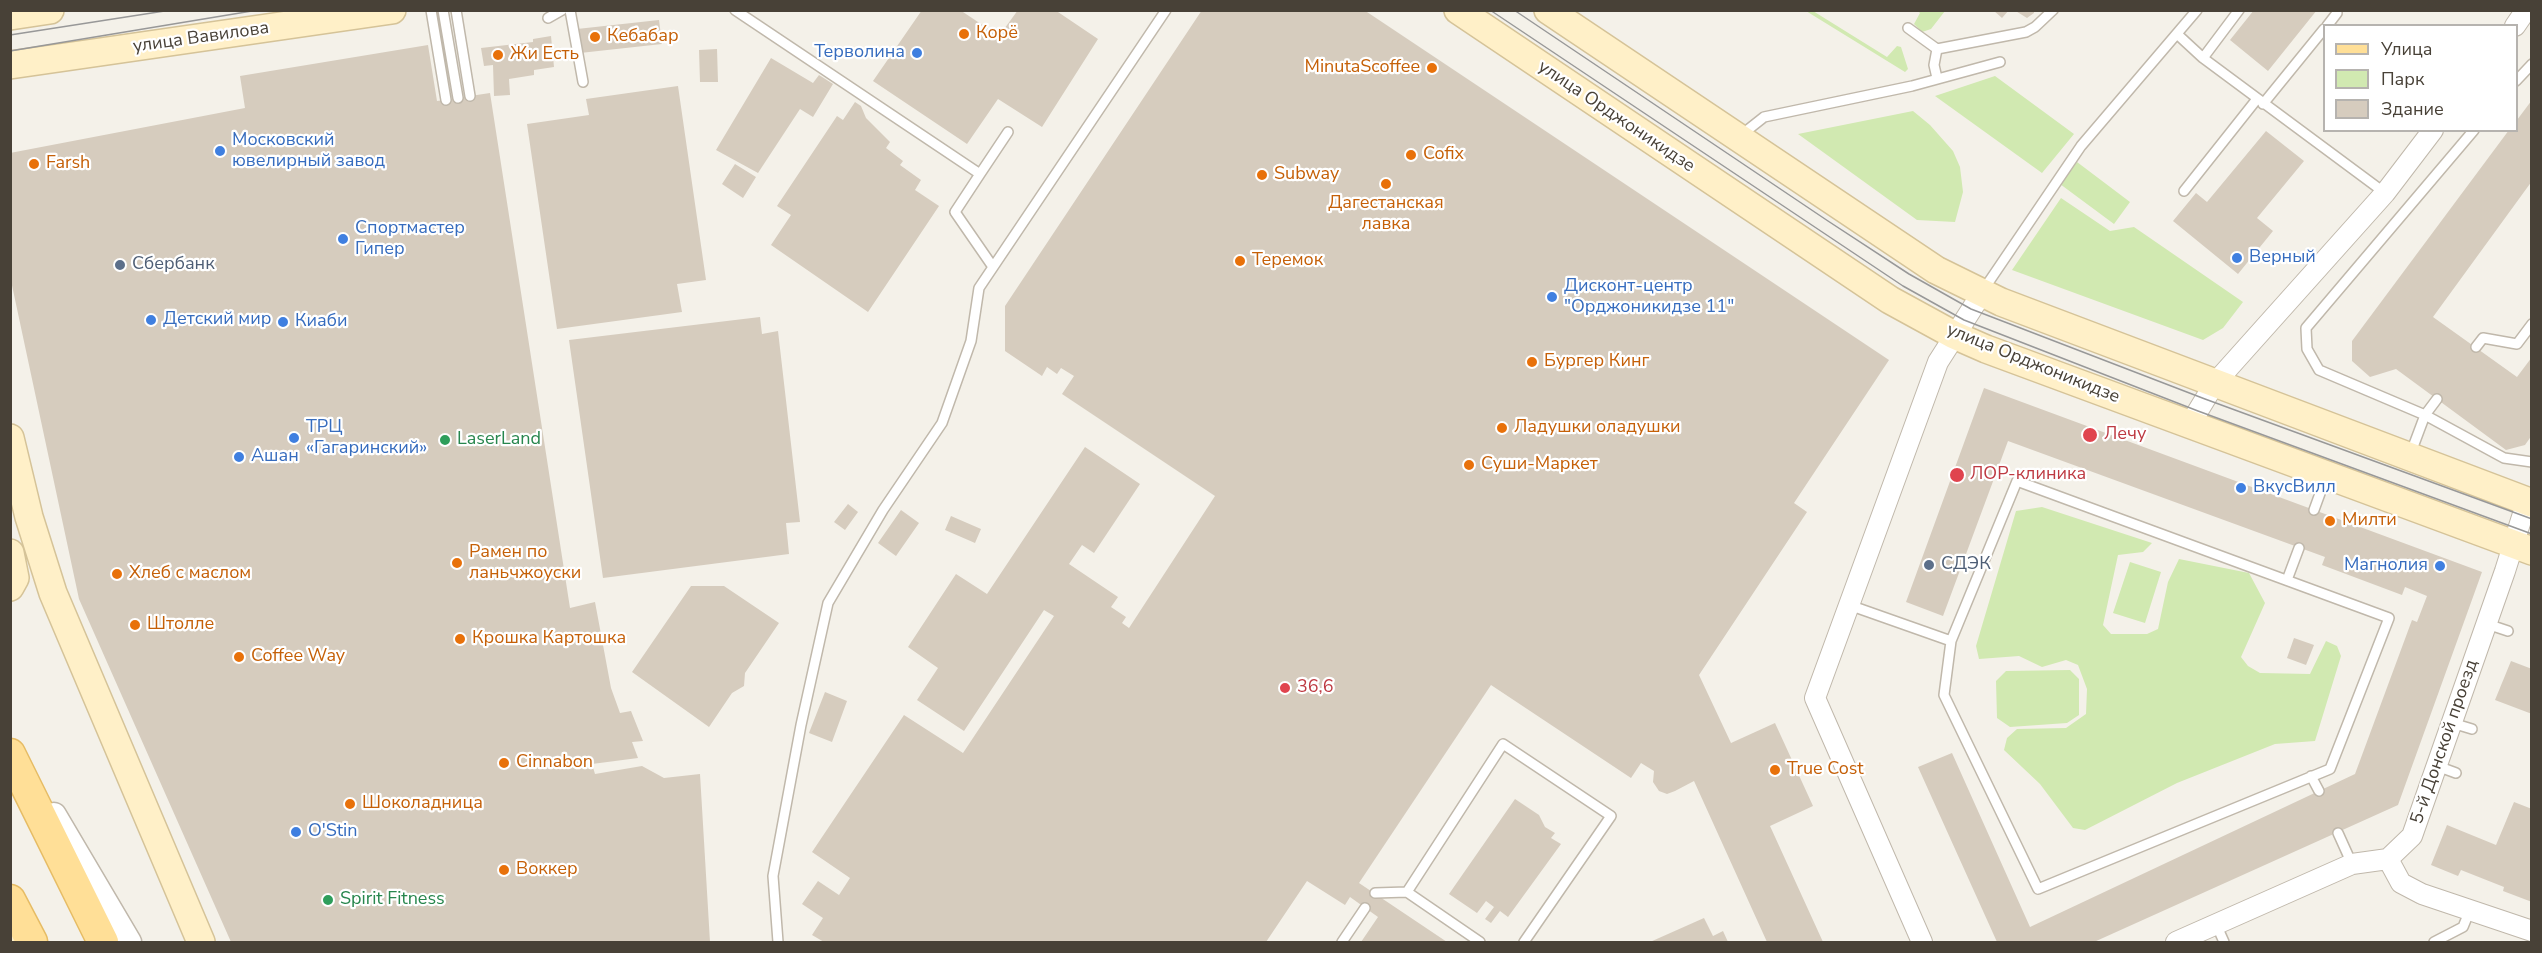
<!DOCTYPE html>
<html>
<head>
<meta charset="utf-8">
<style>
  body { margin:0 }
  #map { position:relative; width:2542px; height:953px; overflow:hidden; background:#f4f1e9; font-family:"Nunito Sans",sans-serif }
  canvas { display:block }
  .frame { position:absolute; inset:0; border:12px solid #484137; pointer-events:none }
  .legend { position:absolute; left:2323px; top:24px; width:195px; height:108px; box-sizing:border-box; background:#fff; border:2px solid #b6b3af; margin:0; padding:8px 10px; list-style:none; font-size:18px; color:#484137 }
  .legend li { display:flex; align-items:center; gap:12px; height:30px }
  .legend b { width:30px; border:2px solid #b6b3af }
</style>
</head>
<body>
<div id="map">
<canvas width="2542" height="953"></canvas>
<div class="frame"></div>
<ul class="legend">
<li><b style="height:8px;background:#ffdf97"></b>Улица</li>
<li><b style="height:16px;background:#d1e9b1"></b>Парк</li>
<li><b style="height:16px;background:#d6ccbe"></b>Здание</li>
</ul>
</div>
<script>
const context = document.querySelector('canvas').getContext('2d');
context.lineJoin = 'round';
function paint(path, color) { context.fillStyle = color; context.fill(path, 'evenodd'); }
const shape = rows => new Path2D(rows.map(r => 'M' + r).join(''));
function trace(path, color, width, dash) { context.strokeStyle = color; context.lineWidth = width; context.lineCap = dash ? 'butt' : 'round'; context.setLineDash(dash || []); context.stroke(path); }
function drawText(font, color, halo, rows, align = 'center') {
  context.font = font + ' "Nunito Sans",sans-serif'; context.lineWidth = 4.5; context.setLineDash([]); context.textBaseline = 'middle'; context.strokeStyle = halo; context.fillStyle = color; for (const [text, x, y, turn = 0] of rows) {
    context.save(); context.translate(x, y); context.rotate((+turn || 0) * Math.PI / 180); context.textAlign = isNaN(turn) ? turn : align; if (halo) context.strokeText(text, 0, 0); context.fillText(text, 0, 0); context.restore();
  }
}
const green = shape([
  [1806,11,1813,11,1887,57,1897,46,1901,47,1908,69,1905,72],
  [1918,11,1945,11,1931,29,1922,32,1914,24,1920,13],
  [1995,76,2074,134,2042,173,1935,96],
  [1913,111,1930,125,1953,151,1960,167,1963,192,1955,222,1917,220,1798,134],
  [2077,162,2130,202,2114,224,2060,184],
  [2061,198,2110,231,2134,227,2243,302,2223,328,2203,340,2012,270],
  [2042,507,2152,543,2143,552,2118,555,2103,625,2111,634,2147,634,2158,629,2168,582,2179,559,2249,573,2265,603,2241,657,2248,666,2260,673,2310,674,2326,641,2337,646,2341,656,2315,741,2275,744,2177,783,2085,830,2073,828,2040,784,2004,750,2007,738,2017,729,2066,728,2086,714,2087,689,2078,665,2066,660,2042,667,2019,656,1979,659,1976,646,2016,511],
  [2130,562,2161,572,2145,623,2113,613],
  [2070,670,2079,679,2079,715,2067,723,2010,727,1997,718,1996,681,2006,671]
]);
const building = shape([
  [922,10,960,10,999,36,1018,10,1055,10,1098,39,1042,127,998,99,967,144,873,81],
  [1202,10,1364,10,1889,360,1794,503,1807,512,1699,675,1731,743,1775,723,1813,806,1770,826,1823,942,1767,942,1694,781,1675,791,1667,794,1659,791,1653,782,1654,771,1641,763,1631,778,1491,685,1359,883,1447,942,1361,942,1378,917,1350,897,1345,905,1307,881,1266,942,824,942,812,935,823,918,802,904,818,881,839,895,850,878,812,852,904,715,963,753,1054,616,1044,610,964,731,917,700,938,668,908,647,956,574,987,594,1085,447,1140,484,1094,553,1082,545,1069,564,1118,597,1111,607,1126,617,1122,623,1129,628,1215,496,1062,394,1074,376,1061,368,1057,374,1047,367,1042,376,1005,351,1005,306],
  [1993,10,2009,10,2002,18],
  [2014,10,2034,10,2034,13,2027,18],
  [2254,10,2317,10,2268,71,2230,40],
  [659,20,662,44,580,53,577,29],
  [551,36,554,67,534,70,534,75,509,79,510,95,494,96,493,65,484,66,481,48,533,42,533,39],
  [428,45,437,101,490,93,570,608,595,602,611,688,620,713,631,711,643,741,632,742,638,758,592,764,595,774,642,766,664,778,700,774,710,942,231,942,79,599,10,276,10,153,245,108,240,76],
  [717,49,718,82,700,82,699,50],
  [771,58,813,83,819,75,833,84,813,117,800,109,758,173,716,150],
  [678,86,706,280,677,284,682,312,557,329,527,124,589,115,586,99],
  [2532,100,2532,181,2433,317,2517,377,2532,357,2532,435,2525,445,2506,450,2396,369,2370,377,2352,361,2352,341,2509,130,2517,130,2517,120],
  [855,102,861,106,866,118,890,142,886,148,903,161,900,165,921,180,915,190,939,206,868,312,771,245,791,215,777,206,837,116,843,120],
  [2266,131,2304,161,2257,218,2273,231,2238,274,2173,221,2196,193,2207,202],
  [735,164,756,177,743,198,722,184],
  [760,317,762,334,778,331,800,522,786,523,789,554,603,578,569,340],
  [1984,388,2482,572,2398,805,2094,942,1997,942,1918,767,1952,753,2030,927,2355,774,2412,620,2417,622,2427,596,2405,587,2402,595,2322,565,2325,557,2008,441,1943,616,1906,602],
  [848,504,858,512,845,530,834,522],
  [901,510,919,523,896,556,878,543],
  [951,516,981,529,975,543,945,530],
  [691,586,724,586,779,623,745,673,744,686,732,693,709,727,632,672],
  [2294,638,2314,645,2306,665,2287,658],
  [2511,661,2532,669,2532,714,2495,700],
  [825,692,847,701,832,742,809,733],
  [1515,799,1539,815,1545,827,1555,833,1551,838,1561,844,1508,917,1500,911,1491,923,1485,919,1494,907,1486,901,1477,913,1449,894],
  [2514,802,2532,809,2532,902,2503,891,2504,887,2461,870,2458,876,2431,865,2447,825,2496,845],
  [1704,918,1713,936,1723,931,1728,942,1650,942]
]);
const service = shape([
  [431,10,446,100],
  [443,10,458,98],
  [456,10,470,96],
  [570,10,583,82],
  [735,10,980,174,955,212,993,267],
  [548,18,562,10],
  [2327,26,2337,13],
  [1908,28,1937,49],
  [2177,34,2203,58,2385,193],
  [2203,58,2239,10],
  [1937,78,1934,65,1937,49,2026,32,2035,27,2053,10],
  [2516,81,2532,64],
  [2263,104,2324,29],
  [2474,130,2306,328,2307,349,2319,370,2425,415,2504,458,2532,462],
  [1740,136,1764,117,1912,86,2000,62],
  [980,174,1008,132],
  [2184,191,2257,99],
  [1984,289,2081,146,2197,10],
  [2476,347,2483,338,2517,344,2532,324],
  [2410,455,2425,415,2437,399],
  [2314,510,2326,477],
  [2287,580,2299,548],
  [1849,605,1951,641,2017,481,2389,618,2330,769,2038,889,1944,695,1951,641],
  [2487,624,2508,631],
  [2452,723,2472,729],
  [2437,766,2456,773],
  [2311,776,2319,791],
  [2338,833,2352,864],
  [1407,892,1503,744,1611,816,1524,942],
  [1375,893,1407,892,1480,942],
  [2216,924,2224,942],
  [778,942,773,876,801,725,828,603,883,510,942,423,971,341,979,288,1166,10],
  [1342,942,1365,908],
  [2434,942,2463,927,2470,910]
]);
const minor = shape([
  [2515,26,2526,10],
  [2190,424,2215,383,2385,193,2433,130],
  [2388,859,2401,883,2422,894,2532,931],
  [1922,942,1815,698,1938,362,1982,293],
  [2176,942,2352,864,2388,859,2412,836,2505,571,2527,501]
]);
const tertiary = shape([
  [54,815,129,942]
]);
const secondary = shape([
  [1458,10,1890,300,1954,335,1986,349,2532,551],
  [1548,10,1936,270,2001,302,2532,503],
  [10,16,50,10],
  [10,65,392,10],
  [10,438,29,517,53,593,201,942],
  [10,553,15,578,10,587],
  [10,937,15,942]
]);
const primary = shape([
  [10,754,103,942],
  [10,900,32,942]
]);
const tram = shape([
  [1490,10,1903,286,1964,320,2198,411,2532,534],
  [1514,10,1828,221,1909,274,1971,309,2205,399,2532,519],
  [10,35,171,10],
  [10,51,258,10]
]);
const markers = [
  [964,34,6,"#e8710a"],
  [595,37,6,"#e8710a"],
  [917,53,6,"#3f7fe0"],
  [498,55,6,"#e8710a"],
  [1432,68,6,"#e8710a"],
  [220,151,6,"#3f7fe0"],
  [1411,155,6,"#e8710a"],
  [34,164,6,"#e8710a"],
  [1262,175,6,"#e8710a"],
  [1386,184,6,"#e8710a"],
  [343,239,6,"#3f7fe0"],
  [2237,258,6,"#3f7fe0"],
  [1240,261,6,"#e8710a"],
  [120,265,6,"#5c6f8a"],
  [1552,297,6,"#3f7fe0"],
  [151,320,6,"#3f7fe0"],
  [283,322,6,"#3f7fe0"],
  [1532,362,6,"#e8710a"],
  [1502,428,6,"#e8710a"],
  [2090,435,8,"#e0444e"],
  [294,438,6,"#3f7fe0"],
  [445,440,6,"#2e9e5b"],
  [239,457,6,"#3f7fe0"],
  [1469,465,6,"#e8710a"],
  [1957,475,8,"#e0444e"],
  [2241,488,6,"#3f7fe0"],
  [2330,521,6,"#e8710a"],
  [457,563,6,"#e8710a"],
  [1929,565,6,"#5c6f8a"],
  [2440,566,6,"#3f7fe0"],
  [117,574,6,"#e8710a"],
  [135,625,6,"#e8710a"],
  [460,639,6,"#e8710a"],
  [239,657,6,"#e8710a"],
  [1285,688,6,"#e0444e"],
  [504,763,6,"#e8710a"],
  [1775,770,6,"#e8710a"],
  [350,804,6,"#e8710a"],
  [296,832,6,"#3f7fe0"],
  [504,870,6,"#e8710a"],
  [328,900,6,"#2e9e5b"]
];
const foodNames = [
  ["Корё",976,34],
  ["Кебабар",607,37],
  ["Жи Есть",510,55],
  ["MinutaScoffee",1420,68,"right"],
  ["Cofix",1423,155],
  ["Farsh",46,164],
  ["Subway",1274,175],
  ["Дагестанская",1386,204,"center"],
  ["лавка",1386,225,"center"],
  ["Теремок",1252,261],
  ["Бургер Кинг",1544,362],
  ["Ладушки оладушки",1514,428],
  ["Суши-Маркет",1481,465],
  ["Милти",2342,521],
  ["Рамен по",469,553],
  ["ланьчжоуски",469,574],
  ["Хлеб с маслом",129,574],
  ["Штолле",147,625],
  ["Крошка Картошка",472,639],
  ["Coffee Way",251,657],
  ["Cinnabon",516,763],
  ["True Cost",1787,770],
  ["Шоколадница",362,804],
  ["Воккер",516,870]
];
const streetNames = [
  ["улица Вавилова",201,38,-8],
  ["улица Орджоникидзе",1616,117,34],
  ["улица Орджоникидзе",2033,364,22],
  ["5-й Донской проезд",2445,742,-71]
];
const shopNames = [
  ["Терволина",905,53,"right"],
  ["Московский",232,141],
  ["ювелирный завод",232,162],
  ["Спортмастер",355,229],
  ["Гипер",355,250],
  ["Верный",2249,258],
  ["Дисконт-центр",1564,287],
  ["\"Орджоникидзе 11\"",1564,308],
  ["Детский мир",163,320],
  ["Киаби",295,322],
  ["ТРЦ",306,428],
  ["«Гагаринский»",306,449],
  ["Ашан",251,457],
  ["ВкусВилл",2253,488],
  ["Магнолия",2428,566,"right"],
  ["O'Stin",308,832]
];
const serviceNames = [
  ["Сбербанк",132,265],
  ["СДЭК",1941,565]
];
const healthNames = [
  ["Лечу",2104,435],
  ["ЛОР-клиника",1970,475],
  ["36,6",1297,688]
];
const leisureNames = [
  ["LaserLand",457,440],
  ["Spirit Fitness",340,900]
];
paint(green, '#d1e9b1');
paint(building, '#d6ccbe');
trace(service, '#c0b8ab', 12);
trace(minor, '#c0b8ab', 22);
trace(tertiary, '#c0b8ab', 27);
trace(secondary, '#d5c398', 30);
trace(primary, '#e6bc65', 33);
trace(service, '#fff', 9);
trace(minor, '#fff', 20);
trace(tertiary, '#fff', 24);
trace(secondary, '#fff0c8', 27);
trace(primary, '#ffdf97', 30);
trace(tram, '#989898', 1.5);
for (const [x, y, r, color] of markers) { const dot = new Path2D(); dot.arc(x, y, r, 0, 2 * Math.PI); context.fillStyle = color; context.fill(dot); trace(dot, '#fff', 2); }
drawText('18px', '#c56008', '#fff', foodNames, 'left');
drawText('18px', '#484137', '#fff', streetNames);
drawText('18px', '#366cbe', '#fff', shopNames, 'left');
drawText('18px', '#4e5e75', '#fff', serviceNames, 'left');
drawText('18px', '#be3a42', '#fff', healthNames, 'left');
drawText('18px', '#27864d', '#fff', leisureNames, 'left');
</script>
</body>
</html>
